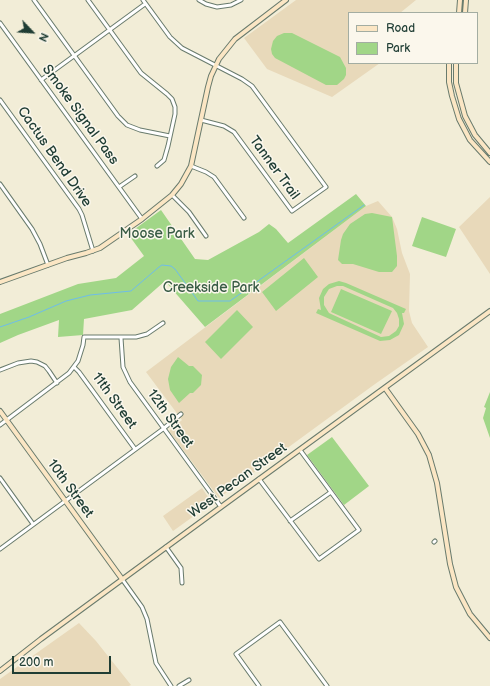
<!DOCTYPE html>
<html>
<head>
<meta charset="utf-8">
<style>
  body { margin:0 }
  #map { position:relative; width:490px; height:686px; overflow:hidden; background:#f2edd7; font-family:"Balsamiq Sans",sans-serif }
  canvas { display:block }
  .legend { position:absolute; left:348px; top:12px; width:130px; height:52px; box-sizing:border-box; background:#fbf7ec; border:1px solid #a3ada2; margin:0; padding:5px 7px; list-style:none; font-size:12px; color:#1f3d34 }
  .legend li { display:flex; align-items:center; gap:8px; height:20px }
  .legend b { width:20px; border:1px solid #a3ada2 }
  .north { position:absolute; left:12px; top:12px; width:40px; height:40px; -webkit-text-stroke:3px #fbf7ec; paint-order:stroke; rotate:115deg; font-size:11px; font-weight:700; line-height:16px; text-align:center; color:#1f3d34 }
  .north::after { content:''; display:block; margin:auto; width:14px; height:18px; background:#1f3d34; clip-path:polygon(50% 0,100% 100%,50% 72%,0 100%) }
  .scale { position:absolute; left:12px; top:656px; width:99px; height:18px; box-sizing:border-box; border:2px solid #1f3d34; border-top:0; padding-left:5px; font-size:12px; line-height:14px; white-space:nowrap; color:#1f3d34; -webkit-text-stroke:3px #fbf7ec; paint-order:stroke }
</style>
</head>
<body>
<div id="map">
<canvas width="490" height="686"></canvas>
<ul class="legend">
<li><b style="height:5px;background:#fbe6c4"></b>Road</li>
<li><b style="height:11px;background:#a1d687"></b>Park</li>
</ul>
<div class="north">N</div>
<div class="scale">200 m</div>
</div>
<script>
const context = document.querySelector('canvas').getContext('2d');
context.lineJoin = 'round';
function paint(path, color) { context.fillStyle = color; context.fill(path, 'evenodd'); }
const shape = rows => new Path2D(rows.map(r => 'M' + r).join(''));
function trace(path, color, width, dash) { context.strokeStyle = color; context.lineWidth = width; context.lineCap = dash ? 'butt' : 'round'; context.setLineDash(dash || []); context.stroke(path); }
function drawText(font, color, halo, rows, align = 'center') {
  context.font = font + ' "Balsamiq Sans",sans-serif'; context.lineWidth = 3; context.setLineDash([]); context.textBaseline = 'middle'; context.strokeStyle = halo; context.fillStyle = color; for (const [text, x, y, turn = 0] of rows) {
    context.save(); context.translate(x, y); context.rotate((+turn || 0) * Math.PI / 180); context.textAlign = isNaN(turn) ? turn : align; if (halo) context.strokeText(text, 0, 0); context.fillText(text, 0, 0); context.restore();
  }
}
const built = shape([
  [296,0,416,0,400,13,349,13,349,63,380,63,332,97,267,69,244,38],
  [490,197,490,274,459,227],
  [378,201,392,217,397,229,402,253,410,274,409,311,412,323,428,347,375,384,219,498,169,431,182,420,146,372,366,206],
  [202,488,212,503,173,531,163,516],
  [79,623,96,641,131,685,129,686,0,686,0,679]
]);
const green = shape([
  [284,33,292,33,340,57,346,68,346,75,344,79,337,85,326,85,275,58,272,54,271,49,273,41,277,36],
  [356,194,366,206,205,327,165,281,132,310,84,319,83,335,58,337,59,320,18,335,0,343,0,314,78,284,116,278,144,256,128,234,161,210,195,259,208,260,259,232,269,224,276,229,288,243],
  [372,213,392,217,397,256,397,266,392,272,379,272,353,264,342,264,338,260,341,240,343,234,350,224,365,214],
  [422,217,456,229,446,257,412,246],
  [304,258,318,277,276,311,262,292],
  [339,281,346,283,406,309,404,313,402,313,404,324,399,335,390,340,380,341,316,313,318,309,321,310,319,298,323,289,329,284],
  [337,286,343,286,393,308,397,313,399,319,399,326,396,331,389,336,381,337,329,313,324,305,324,297,329,289],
  [341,289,392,311,381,334,331,312],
  [237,310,253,327,221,359,205,342],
  [178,357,189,366,193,366,202,375,201,385,193,393,190,393,179,403,170,390,168,379,171,367],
  [490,392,490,438,483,418,486,408,484,407],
  [332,437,369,486,344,505,307,455]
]);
const stream = shape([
  [0,327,29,317,66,301,90,295,131,291,159,267,162,265,171,266,175,269,198,301,230,301,364,205]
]);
const street = shape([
  [34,0,118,116,127,125,140,130,170,136],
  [88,0,141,73,167,94,172,99,175,107,175,114,168,146,164,160,157,166],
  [143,0,170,37,182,48,242,79,252,86,326,187,292,211,234,132,224,126,201,120],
  [199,0,206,4,217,7,231,5,241,0],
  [0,23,142,219],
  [41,80,145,4],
  [0,100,79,209,82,215,93,251],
  [191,166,206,172,214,177,244,218],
  [0,184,32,229,40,244,48,265],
  [119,187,135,176],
  [172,195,189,212,206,236],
  [121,338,123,367,130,382,221,507],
  [74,367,79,372,135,449],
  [0,370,18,363,31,361,37,362,45,366,49,371,57,383],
  [0,425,69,373,78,361,83,345,84,337,136,337,147,334,163,323],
  [0,478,33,524],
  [259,479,319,559,359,530,300,450],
  [290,521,331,492],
  [434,542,435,541],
  [166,547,181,568,182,583],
  [0,549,163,429,181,414],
  [122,579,142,607,147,619,156,663,171,686],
  [179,686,189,680],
  [259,686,236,654,280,622,327,686]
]);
const secondary = shape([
  [459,13,460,0],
  [465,13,466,0],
  [449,63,449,82,452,96,459,119,470,140,490,162],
  [456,63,456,83,465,116,475,135,490,153],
  [0,282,67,258,86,253,100,248,142,219,172,195,181,184,191,166,208,87,211,76,219,59,235,39,286,0],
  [385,388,418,434,429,455,437,483,450,564,456,587,470,614,490,638],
  [0,411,122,579],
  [0,671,41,639,221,507,490,311]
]);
const streetNames = [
  ["Smoke Signal Pass",80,115,54],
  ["Cactus Bend Drive",54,157,55],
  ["Tanner Trail",274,168,54],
  ["11th Street",114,401,54],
  ["12th Street",170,419,54],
  ["West Pecan Street",238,481,-36],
  ["10th Street",70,489,54]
];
const parkNames = [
  ["Moose Park",157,234],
  ["Creekside Park",211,288]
];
paint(built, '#e8d9ba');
paint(green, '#a1d687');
trace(stream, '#6ebde9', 1);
trace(street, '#697b6d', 5);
trace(secondary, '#697b6d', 6);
trace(street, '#fff', 3);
trace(secondary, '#fbe6c4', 4);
drawText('14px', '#1f3d34', '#fbf7ec', streetNames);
drawText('14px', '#395c45', '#fbf7ec', parkNames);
</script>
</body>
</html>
